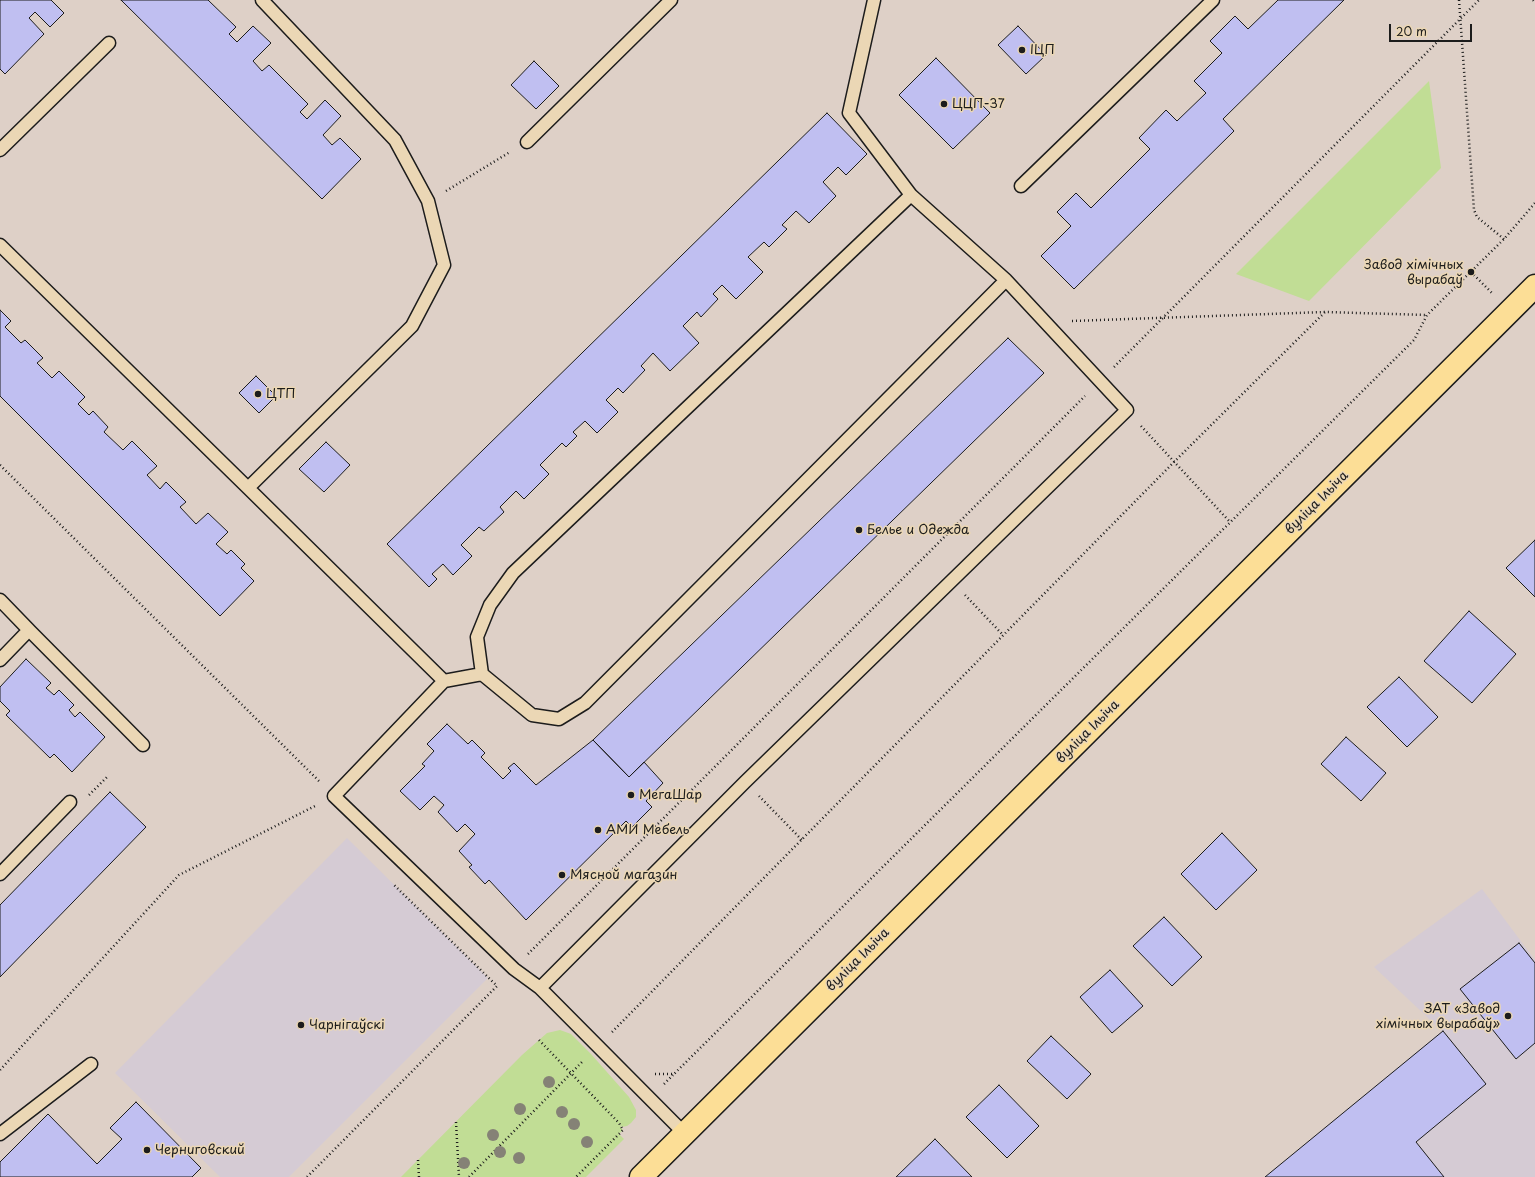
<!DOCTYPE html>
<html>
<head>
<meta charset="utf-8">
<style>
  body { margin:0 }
  #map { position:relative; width:1535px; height:1177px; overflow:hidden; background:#ded0c7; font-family:"Playpen Sans",sans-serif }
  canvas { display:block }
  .scale { position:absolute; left:1389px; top:24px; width:83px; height:18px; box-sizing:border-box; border:2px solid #1c1c1c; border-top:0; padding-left:5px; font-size:12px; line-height:14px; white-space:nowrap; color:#1c1c1c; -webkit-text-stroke:3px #ebd7b5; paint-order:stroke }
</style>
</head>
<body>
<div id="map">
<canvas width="1535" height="1177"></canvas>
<div class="scale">20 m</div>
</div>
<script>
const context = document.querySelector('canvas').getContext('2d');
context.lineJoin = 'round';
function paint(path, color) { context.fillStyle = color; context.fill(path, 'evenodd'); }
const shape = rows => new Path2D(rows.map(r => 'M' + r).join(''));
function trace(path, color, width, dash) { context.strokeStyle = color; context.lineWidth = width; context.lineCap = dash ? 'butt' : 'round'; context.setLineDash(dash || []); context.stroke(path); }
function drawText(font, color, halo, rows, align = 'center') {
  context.font = font + ' "Playpen Sans",sans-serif'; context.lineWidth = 3; context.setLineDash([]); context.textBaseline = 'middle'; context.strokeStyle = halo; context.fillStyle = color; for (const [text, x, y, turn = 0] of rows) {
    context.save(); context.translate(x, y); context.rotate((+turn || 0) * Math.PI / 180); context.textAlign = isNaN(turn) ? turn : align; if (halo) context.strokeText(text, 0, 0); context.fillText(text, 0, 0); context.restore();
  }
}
const built = shape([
  [347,838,488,978,289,1177,220,1177,115,1073],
  [1482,889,1535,960,1535,1177,1265,1177,1442,1031,1374,967]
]);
const green = shape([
  [1429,81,1441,168,1309,301,1236,274],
  [560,1030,571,1034,591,1054,629,1097,636,1110,636,1117,631,1123,627,1126,622,1127,620,1125,623,1130,619,1134,624,1139,586,1177,401,1177,522,1055,547,1033]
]);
const building = shape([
  [0,0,51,0,64,13,50,27,35,12,29,18,44,34,5,74,0,69,0,0],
  [121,0,208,0,236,27,229,34,237,42,253,26,271,43,253,61,262,71,269,65,308,104,300,112,307,119,325,100,341,116,323,135,332,145,340,138,361,159,322,199,121,0],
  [1278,0,1344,0,1223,119,1234,131,1074,289,1041,256,1071,226,1057,212,1076,193,1091,208,1150,149,1139,138,1166,110,1177,121,1206,93,1194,81,1222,53,1210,41,1235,16,1248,29,1278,0],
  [1018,26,1046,55,1026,74,998,45,1018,26],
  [936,58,990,113,953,149,899,95,936,58],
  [534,61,559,86,536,109,511,85,534,61],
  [827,113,867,154,846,175,838,167,823,182,836,196,809,223,796,211,782,225,787,229,769,247,764,242,748,257,763,272,736,299,722,285,713,294,718,299,701,317,697,312,683,326,699,343,670,371,653,353,641,366,645,370,623,393,618,388,606,400,618,412,597,433,585,421,573,432,577,436,566,447,562,443,540,465,549,474,524,499,516,491,500,507,504,512,484,531,479,527,461,545,472,556,453,575,443,564,432,574,437,579,429,587,387,544,827,113],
  [0,310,11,321,5,327,21,343,25,340,43,358,37,363,52,378,59,371,85,397,78,404,89,415,93,411,108,427,104,432,123,450,132,441,157,466,147,475,160,489,166,482,186,502,180,507,196,524,208,513,228,532,216,544,227,554,231,550,245,564,241,568,254,581,220,616,0,396,0,310],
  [1008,338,1044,373,629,777,593,740,1008,338],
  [256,376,276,396,259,413,239,393,256,376],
  [326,442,350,465,324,492,299,469,326,442],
  [1535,540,1535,597,1506,568,1535,540],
  [1469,611,1516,654,1472,703,1424,661,1469,611],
  [26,659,51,683,46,688,54,695,59,690,74,705,69,710,75,717,80,712,105,737,72,772,54,754,50,758,6,715,10,711,0,701,0,687,26,659],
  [1399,677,1438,717,1407,747,1367,707,1399,677],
  [447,724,468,744,472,740,485,753,481,757,503,779,511,771,508,768,514,763,536,785,593,740,629,777,644,762,663,783,646,801,652,807,632,827,626,821,526,920,489,880,485,884,469,867,472,865,459,851,475,834,465,824,457,832,438,812,444,805,434,796,420,810,400,791,425,766,422,764,434,751,427,744,447,724],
  [1346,737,1386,773,1361,801,1321,764,1346,737],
  [110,792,146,827,0,977,0,905,110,792],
  [1222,833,1257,870,1216,910,1181,874,1222,833],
  [1164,917,1202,957,1172,986,1133,946,1164,917],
  [1519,943,1535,963,1535,1043,1516,1059,1460,989,1519,943],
  [1110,970,1143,1006,1112,1033,1080,997,1110,970],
  [1443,1031,1486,1084,1416,1142,1444,1177,1265,1177,1443,1031],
  [1051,1036,1091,1074,1067,1099,1027,1061,1051,1036],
  [999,1085,1039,1126,1007,1158,966,1117,999,1085],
  [136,1102,201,1168,192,1177,0,1177,0,1162,48,1114,97,1164,122,1139,110,1128,136,1102],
  [935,1139,972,1177,896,1177,935,1139]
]);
const path = shape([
  [1459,0,1474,210,1477,217,1504,239],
  [1533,0,1535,2],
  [446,191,510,152],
  [1471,272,1492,293],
  [1072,321,1325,312,1427,315],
  [1114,367,1479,0],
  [1141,426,1230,522],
  [0,465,320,782],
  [965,595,1003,635],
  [89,795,107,777],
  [759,796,802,840],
  [528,954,1085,396],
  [612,1032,1174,462,1325,312],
  [539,1040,619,1123,623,1130,576,1177],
  [0,1070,179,875,317,805],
  [655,1074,674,1074,1414,340,1427,315,1504,239,1535,203],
  [664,1084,673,1075],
  [456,1122,459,1177],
  [418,1160,419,1177],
  [307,1177,497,986,393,884],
  [469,1177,583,1061]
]);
const service = shape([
  [874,0,849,113,911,195],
  [527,142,671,0],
  [0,150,109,43],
  [1021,186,1213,0],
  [0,245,248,488,444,681,334,796,514,969,540,988,684,1133],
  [248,488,412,326,444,265,428,201,395,140,262,0],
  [0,600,29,630,0,660],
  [29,630,143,745],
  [482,674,477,637,490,605,513,573,911,195,1006,280,1127,410,745,782,540,988],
  [444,681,482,674,532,715,559,719,585,703,1006,280],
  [0,874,70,802],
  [0,1134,91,1064]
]);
const primary = shape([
  [641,1177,1535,286]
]);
const trees = [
  [549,1082],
  [520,1109],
  [562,1112],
  [574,1124],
  [493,1135],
  [587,1142],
  [500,1152],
  [519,1158],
  [464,1163]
];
const markers = [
  [1022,50,4,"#1c1c1c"],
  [944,104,4,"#1c1c1c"],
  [1471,272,4,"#1c1c1c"],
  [258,394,4,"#1c1c1c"],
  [859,530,4,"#1c1c1c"],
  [631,795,4,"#1c1c1c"],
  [598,830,4,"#1c1c1c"],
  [562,875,4,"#1c1c1c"],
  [1508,1016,4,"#1c1c1c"],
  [301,1025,4,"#1c1c1c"],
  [147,1150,4,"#1c1c1c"]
];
const poiNames = [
  ["ІЦП",1030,50],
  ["ЦЦП-37",952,104],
  ["Завод хімічных",1463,265,"right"],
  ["вырабаў",1463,280,"right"],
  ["ЦТП",266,394],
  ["Белье и Одежда",867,530],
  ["МегаШар",639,795],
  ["АМИ Мебель",606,830],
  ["Мясной магазин",570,875],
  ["ЗАТ «Завод",1500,1009,"right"],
  ["хімічных вырабаў»",1500,1024,"right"],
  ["Чарнігаўскі",309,1025],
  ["Черниговский",155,1150]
];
const streetNames = [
  ["вуліца Ільіча",1317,503,-45],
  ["вуліца Ільіча",1088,732,-45],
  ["вуліца Ільіча",858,960,-45]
];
paint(built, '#d5cbd4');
paint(green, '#c1dd95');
paint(building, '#c0bff1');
trace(building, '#1c1c1c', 1);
trace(service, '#1c1c1c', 15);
trace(primary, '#1c1c1c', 25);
trace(path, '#1c1c1c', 2.5, [1, 3]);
trace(service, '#ebd7b5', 12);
trace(primary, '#fcde96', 22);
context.fillStyle = '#858276';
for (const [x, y] of trees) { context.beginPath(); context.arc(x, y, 6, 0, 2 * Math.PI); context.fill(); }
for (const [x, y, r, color] of markers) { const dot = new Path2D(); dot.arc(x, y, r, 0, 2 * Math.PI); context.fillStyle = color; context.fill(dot); trace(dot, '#ebd7b5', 1.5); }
drawText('13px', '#1c1c1c', '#ebd7b5', poiNames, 'left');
drawText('13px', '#1c1c1c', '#ebd7b5', streetNames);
</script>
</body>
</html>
